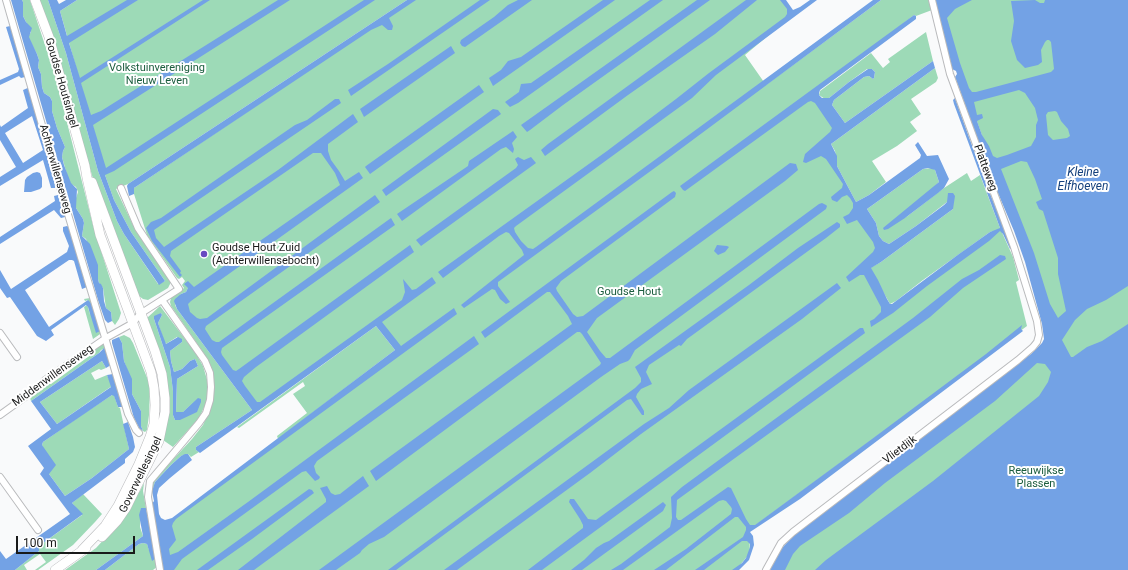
<!DOCTYPE html>
<html>
<head>
<meta charset="utf-8">
<style>
  body { margin:0 }
  #map { position:relative; width:1128px; height:570px; overflow:hidden; background:#f9fafb; font-family:Roboto,sans-serif }
  canvas { display:block }
  .scale { position:absolute; left:16px; top:536px; width:119px; height:18px; box-sizing:border-box; border:2px solid #191a1a; border-top:0; padding-left:5px; font-size:12px; line-height:14px; white-space:nowrap; color:#191a1a; -webkit-text-stroke:3px #fff; paint-order:stroke }
</style>
</head>
<body>
<div id="map">
<canvas width="1128" height="570"></canvas>
<div class="scale">100 m</div>
</div>
<script>
const context = document.querySelector('canvas').getContext('2d');
context.lineJoin = 'round';
function paint(path, color) { context.fillStyle = color; context.fill(path, 'evenodd'); }
const shape = rows => new Path2D(rows.map(r => 'M' + r).join(''));
function trace(path, color, width, dash) { context.strokeStyle = color; context.lineWidth = width; context.lineCap = dash ? 'butt' : 'round'; context.setLineDash(dash || []); context.stroke(path); }
function drawText(font, color, halo, rows, align = 'center') {
  context.font = font + ' Roboto,sans-serif'; context.lineWidth = 4; context.setLineDash([]); context.textBaseline = 'middle'; context.strokeStyle = halo; context.fillStyle = color; for (const [text, x, y, turn = 0] of rows) {
    context.save(); context.translate(x, y); context.rotate((+turn || 0) * Math.PI / 180); context.textAlign = isNaN(turn) ? turn : align; if (halo) context.strokeText(text, 0, 0); context.fillText(text, 0, 0); context.restore();
  }
}
const green = shape([
  [22,0,30,0,55,75,94,229,121,313,119,319,115,325,112,321,111,312,106,308,103,288,99,283,98,279,98,273,86,239,82,236,84,223,83,219,76,208,76,198,78,192,76,187,71,184,68,178,62,157,63,151,65,147,57,128,52,111,52,101,50,97,44,93,42,87,41,74,38,67,39,60,37,54,28,37,31,32,23,16,23,2],
  [39,0,48,0,66,53,98,171,117,221,124,234,158,284,165,281,131,232,114,200,105,175,105,169,60,11,77,0,407,0,128,184,116,189,133,225,171,282,168,288,148,300,143,299,139,296,95,186,61,65],
  [413,0,784,0,794,14,745,55,766,85,881,0,930,0,932,10,916,16,914,15,815,93,836,131,823,143,882,250,865,267,890,310,999,230,990,232,923,280,896,301,890,304,870,268,881,262,953,209,947,202,916,226,889,244,883,241,879,236,876,223,867,209,923,169,932,168,935,170,939,182,905,218,944,188,967,173,971,181,980,175,1000,228,1013,257,1019,280,1016,282,1027,326,749,530,750,553,736,570,163,570,160,530,399,351,377,322,254,411,183,309,188,288,186,292,181,294,175,305,177,309,252,410,196,447,196,450,199,452,191,457,188,454,181,456,171,465,155,482,152,494,149,492,150,487,155,479,192,439,203,425,210,410,214,393,214,379,212,369,205,355,171,306,170,302,171,298,184,288,182,285,185,281,182,277,179,279,177,278,147,235,134,194,134,188],
  [944,0,1128,0,1128,570,780,570,793,546,1050,342,1045,311,941,21],
  [926,32,933,61,845,123,832,105,834,100,864,77,869,76,873,79,874,78,875,72,872,69,867,69,849,82,829,98,825,99,819,95,820,91,871,53,883,68,890,62,888,59],
  [935,68,938,78,936,82,911,99,921,114,910,122,917,131,897,146,872,161,886,182,869,195,856,202,837,166,837,162,835,151,831,144],
  [90,298,92,299,103,332,93,339,84,307,87,305,88,307,90,315,88,300,85,301,84,299],
  [160,306,195,352,203,366,208,383,207,401,199,418,173,447,163,440,168,415,147,318],
  [161,313,162,315,158,323,164,341,166,344,177,337,182,342,170,351,171,361,174,372,182,369,190,361,195,359,198,366,177,379,176,412,183,412,198,398,175,420,173,415,173,391,170,367,154,319],
  [376,326,395,350,278,439,277,436,307,413,293,394,305,386,303,382,239,428,237,427],
  [124,335,130,338,133,343,148,380,150,389,149,415,147,430,145,432,143,431,141,426,141,411,132,394,132,383,124,361,122,343,119,337],
  [101,345,103,345,108,347,101,350,99,353,31,401,30,398,42,390,47,384,51,384,92,354,93,351],
  [102,361,106,368,101,370,99,369,91,373,95,380,107,375,112,386,57,424,40,402],
  [112,395,114,395,118,407,120,408,129,449,92,478,65,496,49,474,42,445,43,442,83,414],
  [144,483,143,491,146,508,141,508,140,527,143,536,96,570,65,570,96,548,109,534,140,491],
  [83,494,102,514,95,522,73,545,38,570,35,570,46,562,40,554,24,565,27,570,15,570,39,551,39,546,82,515,72,503],
  [143,543,147,544,149,550,156,558,158,566,153,570,105,570,139,544]
]);
const water = shape([
  [11,0,22,0,23,2,23,16,26,22,32,28,29,37,37,54,39,60,38,67,41,74,42,87,44,93,50,97,52,101,52,111,57,128,65,147,63,151,62,157,64,165,71,183,77,189,76,208,83,219,84,223,82,236,90,244,98,265,98,279,99,283,101,284,103,288,104,301,106,308,111,312,112,321,108,323,105,320,98,300],
  [48,0,57,0,59,4,66,0,77,0,60,11,67,36,127,0,138,0,69,43,80,78,203,0,210,0,81,83,91,115,101,111,278,0,290,0,93,125,106,168,364,0,375,0,114,171,105,175,114,200,131,232,165,281,159,285,124,234,117,221,106,192,98,171,66,53],
  [407,0,416,0,389,18,393,26,392,30,388,30,382,25,371,30,134,188,134,194,129,196,127,186,128,184],
  [480,0,490,0,351,96,348,90,388,64],
  [518,0,532,0,465,47,462,46,460,43,461,40,494,17,508,5],
  [603,0,615,0,493,86,489,78,501,70,508,61,521,57],
  [650,0,663,0,518,103,510,107,505,102,519,92,521,84,531,83],
  [697,0,710,0,563,105,530,130,527,132,521,125],
  [746,0,757,0,715,34,628,95,545,156,541,150,548,144],
  [780,0,786,0,793,10,800,7,810,0,817,0,716,75,692,98,516,226,514,228,515,232,521,241,528,248,533,249,536,247,873,0,881,0,663,162,498,282,498,286,510,302,506,304,500,299,495,290,492,289,464,308,461,305,524,255,522,250,509,233,506,232,499,236,443,278,438,272,607,151,676,99,709,73,785,17,787,14,787,9],
  [935,0,972,0,955,9,947,18,960,63,969,88,972,92,976,92,1051,72,1054,69,1051,42,1049,40,1047,40,1045,42,1041,50,1042,62,1038,65,1025,68,1017,60,1011,41,1014,21,1011,1,1035,0,1040,3,1044,3,1045,0,1128,0,1128,286,1106,300,1087,309,1075,320,1062,340,1071,357,1073,357,1087,347,1102,341,1128,324,1128,570,815,570,826,560,933,481,1039,396,1048,382,1051,372,1045,364,1037,363,995,401,885,483,849,513,800,546,793,554,785,570,770,570,781,549,798,531,1031,354,1042,343,1044,339,1042,324,1025,262,1014,231,992,179,955,77,957,74,956,71,952,69],
  [1019,90,1025,93,1035,108,1038,120,1036,125,1036,137,1031,146,1007,155,997,158,993,156,989,146,982,135,977,121,983,118,982,114,977,115,974,102],
  [1055,111,1057,112,1061,121,1068,129,1070,136,1067,138,1053,140,1048,135,1046,115,1048,112],
  [1021,161,1027,162,1035,179,1042,199,1036,202,1039,209,1043,211,1058,258,1058,274,1066,311,1058,318,1050,304,1034,253,1001,169],
  [914,15,916,16,916,19,820,90,819,93,819,95,822,98,829,98,849,82,868,69,872,69,875,72,874,78,873,79,869,76,864,77,834,100,832,105,845,123,933,61,935,68,831,144,837,156,837,166,856,202,869,195,920,158,921,155,915,145,918,142,927,156,938,155,949,179,944,188,938,193,905,218,888,229,884,230,883,228,939,182,935,170,928,168,923,169,867,209,876,223,879,236,883,241,889,244,916,226,944,205,947,202,948,193,953,193,955,196,953,209,881,262,871,268,878,280,887,299,890,304,892,304,959,254,990,232,1000,228,954,104,953,100,955,98,983,176,1012,248,1010,249,1003,234,1000,231,989,241,927,286,893,313,871,327,870,321,874,319,881,312,881,307,864,275,860,275,849,282,846,277,873,252,875,248,873,242,857,220,847,224,843,217,849,214,853,208,853,203,850,198,847,195,842,197,837,202,832,200,831,197,842,188,843,184,826,159,821,156,806,163,803,162,805,154,830,132,832,128,815,103,811,101,808,102,801,107,685,191,683,190,680,186],
  [10,26,12,29,25,77,21,78,19,76,0,85,0,80,18,72,19,69,6,27],
  [451,46,455,53,364,117,360,109],
  [479,85,484,92,370,174,365,167,366,166],
  [30,87,57,185,55,188,51,188,43,160,0,186,0,177,16,167,0,140,0,125,1,127,28,108,23,90],
  [32,116,43,150,23,163,5,133],
  [335,99,339,99,341,103,154,230,156,238,164,247,278,170,353,114,358,122,328,144,328,151,331,160,339,171,345,181,359,172,363,178,191,301,188,304,190,312,197,318,200,319,207,318,375,195,380,202,206,326,205,329,212,340,216,342,219,342,391,218,395,225,222,348,221,352,222,355,233,370,236,371,239,369,410,245,414,252,256,367,244,377,242,381,245,386,257,402,260,402,402,300,405,292,403,279,412,290,416,289,432,277,436,283,382,322,401,346,454,308,457,314,176,519,173,523,172,526,176,540,169,549,170,555,178,552,248,502,474,336,479,344,317,461,314,466,316,473,320,477,319,479,315,481,306,471,302,472,182,559,174,570,163,570,152,504,154,501,152,491,155,482,171,465,181,456,185,454,188,454,192,460,170,478,159,488,157,495,159,514,161,518,165,520,172,518,395,350,376,326,200,453,196,450,196,447,252,410,177,309,174,301,175,299,181,294,186,292,188,288,184,284,188,281,194,287,340,185,335,173,321,153,313,153,171,251,170,256,181,271,180,273,182,275,180,277,152,241,146,228,151,222,161,218,279,136,295,125,307,120],
  [493,109,498,110,501,114,386,196,382,190],
  [513,131,517,137,512,143,514,149,513,153,506,147,501,149,402,221,397,214,468,166,469,161],
  [518,157,524,160,531,157,536,163,421,246,416,240,516,168,518,165,515,159],
  [790,163,796,164,798,170,785,181,597,318,587,332,600,351,606,358,610,358,819,204,822,203,826,205,827,206,826,209,635,350,630,359,628,361,620,364,601,377,384,537,369,544,362,550,360,553,336,570,319,570,600,365,601,363,582,334,580,332,577,332,376,481,370,471,572,324,568,316,550,292,547,292,485,338,481,332,672,192,674,191,676,193,675,197,561,281,556,288,557,291,573,314,577,317,583,316],
  [37,172,40,173,42,178,42,187,40,189,31,192,24,192,25,180,27,177,33,173],
  [58,195,60,197,66,213,65,217,61,218,54,210,0,244,0,237,55,201,54,196],
  [837,222,840,224,840,227,826,238,687,339,681,346,679,345,649,365,646,372,652,384,641,389,637,394,636,397,644,411,644,415,642,415,631,399,627,400,396,570,388,570,635,388,641,382,641,378,635,367,749,285,798,248],
  [67,226,69,227,87,287,82,289,74,261,72,260,69,260,25,290,49,327,88,300,91,303,100,331,96,333,88,307,86,305,51,330,54,335,46,341,37,336,10,297,7,298,0,288,0,270,11,289,67,252,69,246,63,231,63,227],
  [717,245,727,246,729,247,725,252,718,255,714,251],
  [1000,255,1005,256,1006,259,963,288,930,317,677,500,676,517,678,520,681,520,728,487,731,488,746,519,750,525,755,525,872,439,986,354,1022,325,1021,329,1023,331,800,499,750,532,753,536,754,545,749,560,739,570,732,570,742,563,746,558,750,547,750,544,747,541,742,541,704,570,695,570,743,537,746,530,746,527,738,517,735,517,666,570,654,570,686,549,731,514,732,509,731,507,726,501,723,500,719,501,623,570,611,570,621,564,670,527,672,518,671,497,682,487,913,318,962,279,979,270],
  [837,283,841,288,802,319,641,434,590,473,457,570,444,570,644,424,669,408,689,390],
  [161,313,162,315,158,323,166,344,178,337,182,339,182,342,170,351,171,361,174,372,182,369,190,361,195,359,198,366,177,379,176,412,183,412,198,398,201,399,201,402,197,412,180,420,175,420,173,415,173,391,170,367,154,319,154,316],
  [860,328,863,328,865,333,542,570,528,570,583,528,583,525,580,519,569,502,570,499,574,499,588,519,596,520],
  [119,337,122,343,124,361,132,379,132,394,141,411,141,426,143,431,139,428,134,418,112,343,112,340],
  [104,348,106,348,111,365,106,368,102,361,40,402,57,424,111,387,107,375,113,374,123,404,122,407,118,407,114,396,112,395,43,442,42,445,56,465,49,474,65,496,92,478,129,449,123,424,128,422,133,437,135,447,133,452,125,459,125,463,72,503,83,514,39,546,39,551,15,570,0,570,0,551,6,559,70,514,40,474,44,468,28,446,51,429,31,401,99,353],
  [363,476,369,486,254,570,238,570,326,502,326,499,320,488,327,486,331,493,335,495,340,494],
  [309,489,312,490,314,493,252,539,208,570,197,570],
  [663,502,666,505,663,511,582,570,571,570,584,560,596,548,604,543,609,541],
  [141,508,146,508,156,558,152,561,147,544,143,543,139,544,105,570,96,570,143,536,139,515]
]);
const minor = shape([
  [6,0,61,191,128,414,136,430,139,433],
  [0,333,17,357],
  [0,415,39,387,45,380,106,338,133,323,140,314,179,289,138,228,121,188],
  [0,477,38,530],
  [160,570,148,497,150,481,199,423,206,413,210,400,211,387,210,373,205,361,162,300],
  [766,570,781,543,793,532,1018,360,1033,347,1037,342,1039,335,1037,321,1014,247,950,74,932,0]
]);
const secondary = shape([
  [35,0,49,37,85,166,87,178,100,235,151,372,154,388,155,405,154,424,150,437,139,464,118,506,105,526,82,550],
  [92,182,155,351,162,374,165,398,165,412,159,441,126,508,117,521,102,537],
  [55,570,86,548]
]);
const markers = [
  [204,254,4,"#6848c1"]
];
const parkNames = [
  ["Volkstuinvereniging",157,68],
  ["Nieuw Leven",157,81],
  ["Goudse Hout",629,292],
  ["Reeuwijkse",1036,471],
  ["Plassen",1036,484]
];
const streetNames = [
  ["Goudse Houtsingel",61,83,74],
  ["Platteweg",985,168,70],
  ["Achterwillenseweg",55,169,74],
  ["Middenwillenseweg",53,376,-36],
  ["Vlietdijk",900,450,-37],
  ["Goverwellesingel",141,475,-64]
];
const poiNames = [
  ["Goudse Hout Zuid",212,248],
  ["(Achterwillensebocht)",212,261]
];
const waterNames = [
  ["Kleine",1083,173],
  ["Elfhoeven",1083,187]
];
paint(green, '#9ddab7');
paint(water, '#73a2e5');
trace(minor, '#b9babc', 8);
trace(secondary, '#b9babc', 10);
trace(minor, '#fff', 6);
trace(secondary, '#fff', 9);
for (const [x, y, r, color] of markers) { const dot = new Path2D(); dot.arc(x, y, r, 0, 2 * Math.PI); context.fillStyle = color; context.fill(dot); trace(dot, '#fff', 1.5); }
drawText('11px', '#1b5d3e', '#fff', parkNames);
drawText('11px', '#191a1a', '#fff', streetNames);
drawText('11px', '#191a1a', '#fff', poiNames, 'left');
drawText('italic 12px', '#15417d', '#fff', waterNames);
</script>
</body>
</html>
